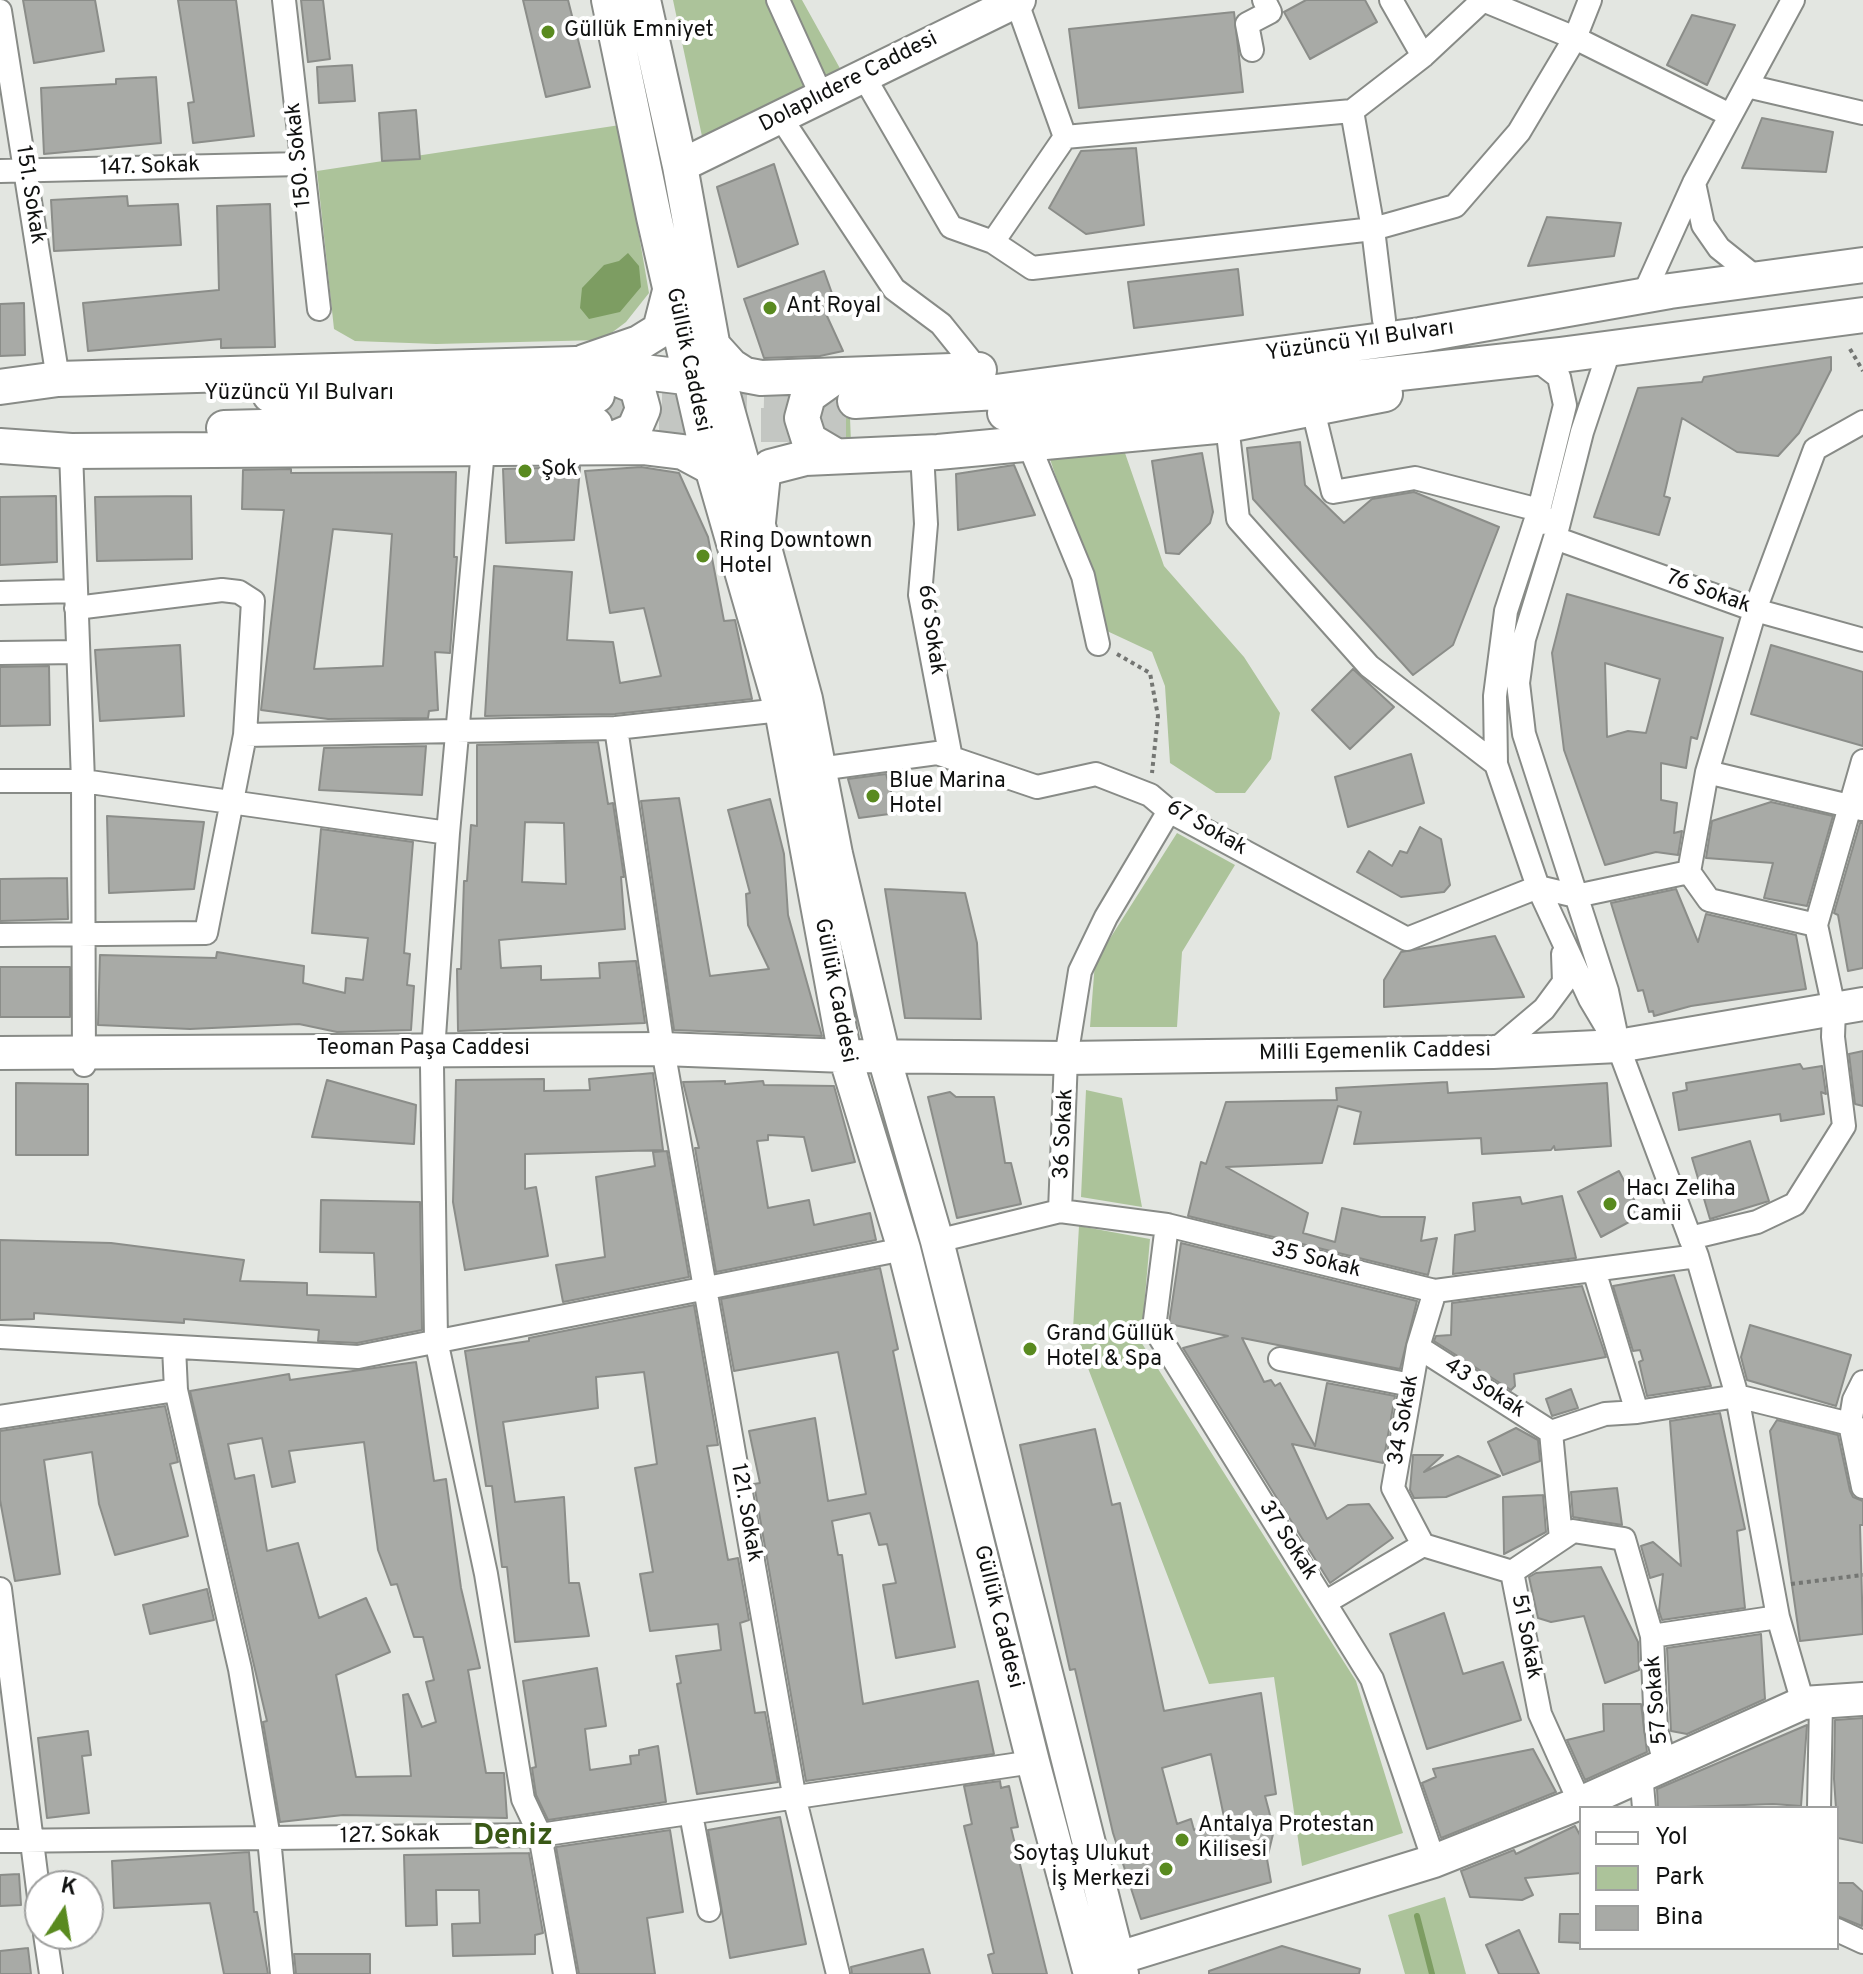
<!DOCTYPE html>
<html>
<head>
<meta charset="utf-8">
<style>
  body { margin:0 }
  #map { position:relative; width:1863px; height:1974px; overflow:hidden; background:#e3e6e1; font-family:Overpass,sans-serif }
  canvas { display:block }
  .legend { position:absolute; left:1579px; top:1806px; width:260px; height:144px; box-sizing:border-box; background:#fff; border:2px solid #9fa09f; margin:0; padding:10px 14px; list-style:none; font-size:24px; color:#101110 }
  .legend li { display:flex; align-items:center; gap:16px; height:40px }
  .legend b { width:40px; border:2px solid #9fa09f }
  .north { position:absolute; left:24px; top:1870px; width:80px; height:80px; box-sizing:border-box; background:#fff; border:2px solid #9fa09f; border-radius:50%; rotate:12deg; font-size:22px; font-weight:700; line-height:32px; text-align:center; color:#101110 }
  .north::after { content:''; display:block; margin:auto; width:28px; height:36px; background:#598a1f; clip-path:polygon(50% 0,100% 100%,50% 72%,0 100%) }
</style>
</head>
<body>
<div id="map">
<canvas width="1863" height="1974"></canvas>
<ul class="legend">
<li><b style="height:10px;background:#fff"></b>Yol</li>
<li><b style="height:22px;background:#acc39a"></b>Park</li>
<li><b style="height:22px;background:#a8aaa6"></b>Bina</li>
</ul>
<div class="north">K</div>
</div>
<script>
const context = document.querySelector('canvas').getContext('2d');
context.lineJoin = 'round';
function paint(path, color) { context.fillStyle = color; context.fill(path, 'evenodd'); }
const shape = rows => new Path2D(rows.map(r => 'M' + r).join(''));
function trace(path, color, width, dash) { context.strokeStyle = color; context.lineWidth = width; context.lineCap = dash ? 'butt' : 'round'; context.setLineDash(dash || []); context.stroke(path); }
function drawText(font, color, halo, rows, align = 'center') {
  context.font = font + ' Overpass,sans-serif'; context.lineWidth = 8; context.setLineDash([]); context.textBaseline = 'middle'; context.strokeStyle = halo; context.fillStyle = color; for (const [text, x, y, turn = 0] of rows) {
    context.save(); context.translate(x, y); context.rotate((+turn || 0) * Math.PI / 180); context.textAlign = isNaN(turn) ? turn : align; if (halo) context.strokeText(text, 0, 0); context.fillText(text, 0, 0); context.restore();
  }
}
const green = shape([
  [673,0,802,0,842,72,703,141],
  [620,125,649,293,626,322,602,340,436,344,355,341,334,329,317,171],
  [849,392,851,443,841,444,827,432,823,418,833,396],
  [1125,453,1164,566,1244,657,1280,713,1271,759,1245,793,1216,793,1170,763,1165,686,1152,652,1107,631,1049,456],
  [1177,833,1235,865,1182,952,1177,1027,1090,1027,1095,962],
  [1086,1090,1122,1098,1142,1207,1081,1197],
  [1079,1226,1150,1239,1141,1342,1356,1681,1403,1833,1302,1866,1274,1677,1209,1684,1073,1329],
  [1445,1897,1466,1974,1405,1974,1388,1915]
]);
const water = shape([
  [628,253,639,266,641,287,620,312,589,319,580,308,582,288,604,265,619,261]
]);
const stream = shape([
  [1417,1916,1432,1974]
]);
const building = shape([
  [23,0,95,0,104,51,34,63,23,0],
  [178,0,236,0,254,136,193,143,188,103,194,102,178,0],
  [301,0,323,0,330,59,308,62,301,0],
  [523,0,568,0,590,87,546,97,523,0],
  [1306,0,1365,0,1377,22,1310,59,1284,12,1306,0],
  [1234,12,1243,92,1079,108,1069,29,1234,12],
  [1692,15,1735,25,1707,85,1667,65,1692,15],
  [352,65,355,101,319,103,317,67,352,65],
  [156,77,161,143,44,154,41,88,116,84,116,79,156,77],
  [416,110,420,159,382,161,379,113,416,110],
  [1762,118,1833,132,1826,172,1742,168,1762,118],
  [1136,148,1144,225,1086,234,1049,208,1081,151,1136,148],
  [774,164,798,244,738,267,717,187,774,164],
  [127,196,128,206,178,204,181,245,54,251,51,200,127,196],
  [270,204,275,347,221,348,221,339,88,351,83,303,219,290,217,206,270,204],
  [1547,217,1621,223,1614,256,1528,266,1547,217],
  [1238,269,1243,315,1134,328,1128,282,1238,269],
  [824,271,834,299,821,303,843,351,820,356,764,358,744,299,824,271],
  [24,303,25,355,0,356,0,304,24,303],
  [1831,357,1831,370,1799,433,1778,456,1737,452,1682,418,1664,496,1670,498,1659,535,1594,517,1638,388,1702,382,1704,377,1831,357],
  [1300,442,1305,485,1344,523,1372,499,1414,492,1499,527,1453,645,1413,675,1253,499,1247,448,1300,442],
  [1202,453,1213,512,1210,523,1179,554,1166,553,1152,461,1202,453],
  [1014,465,1035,515,958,530,956,474,1014,465],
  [580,467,574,540,506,543,503,469,580,467],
  [641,467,679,473,708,537,724,621,735,620,752,699,615,714,485,716,494,566,572,572,567,640,613,642,620,683,661,676,644,608,610,613,585,471,641,467],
  [291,469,291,473,456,472,454,557,457,557,450,653,435,652,438,710,429,711,428,718,328,719,261,710,284,510,242,509,243,470,291,469],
  [333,529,392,534,383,666,314,669,333,529],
  [56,496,57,562,0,565,0,497,56,496],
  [191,496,192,559,97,561,95,497,191,496],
  [1567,594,1723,638,1697,739,1691,737,1686,768,1661,763,1661,800,1677,803,1674,833,1682,831,1678,855,1656,852,1605,865,1564,750,1552,653,1567,594],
  [1605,663,1660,679,1646,733,1628,731,1607,737,1605,663],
  [180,645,184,716,100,721,95,650,180,645],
  [1771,645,1863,672,1863,746,1751,714,1771,645],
  [49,666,50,725,0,726,0,667,49,666],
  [1353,669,1394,707,1350,749,1312,710,1353,669],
  [598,742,608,804,613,803,624,877,621,877,625,929,499,940,501,968,541,966,541,980,600,978,599,963,636,961,645,1023,458,1031,457,969,461,969,464,881,467,881,471,825,477,826,477,745,598,742],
  [525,822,564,823,566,884,522,882,525,822],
  [426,746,422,795,319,790,324,748,426,746],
  [1411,754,1424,803,1348,827,1335,777,1411,754],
  [886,774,897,813,859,818,848,779,886,774],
  [679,798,710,976,769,969,748,925,746,894,750,893,728,810,770,799,784,854,788,915,822,1036,674,1030,641,801,679,798],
  [1771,802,1833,816,1807,906,1764,898,1773,863,1706,858,1712,821,1771,802],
  [107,816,204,822,194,889,109,893,107,816],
  [1860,823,1863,823,1863,968,1848,971,1838,915,1834,913,1860,823],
  [1420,827,1441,839,1450,885,1444,892,1401,897,1357,872,1369,851,1392,866,1400,851,1407,853,1420,827],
  [321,829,413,842,404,953,410,954,407,985,414,986,411,1030,337,1032,299,1024,190,1029,98,1025,100,955,216,958,217,952,304,966,303,983,345,993,346,978,363,980,368,938,312,933,321,829],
  [67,878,68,919,0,921,0,879,67,878],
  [885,889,965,893,977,943,981,1019,905,1018,885,889],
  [1676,889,1698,942,1706,914,1796,935,1806,989,1691,1006,1654,1016,1653,1011,1649,1012,1643,990,1638,991,1611,903,1676,889],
  [1495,936,1524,997,1384,1007,1384,980,1401,952,1495,936],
  [0,967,70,967,70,1017,0,1017,0,967],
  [1863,1051,1863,1106,1855,1104,1849,1054,1863,1051],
  [1800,1064,1803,1069,1822,1066,1826,1094,1821,1092,1824,1114,1781,1121,1780,1114,1679,1130,1673,1093,1687,1090,1686,1083,1800,1064],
  [653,1073,663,1150,525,1154,525,1189,536,1187,548,1256,465,1270,453,1202,456,1080,544,1079,544,1091,590,1090,589,1079,653,1073],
  [327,1080,416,1105,414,1144,312,1137,327,1080],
  [725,1081,725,1084,763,1081,764,1085,834,1086,855,1162,812,1171,804,1137,768,1135,768,1140,757,1141,768,1208,809,1200,814,1225,870,1213,876,1240,716,1272,695,1148,699,1148,683,1082,725,1081],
  [1447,1082,1448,1093,1607,1083,1611,1146,1555,1150,1554,1146,1551,1150,1482,1154,1481,1138,1354,1144,1361,1112,1338,1106,1322,1163,1226,1167,1308,1213,1303,1233,1335,1242,1342,1208,1381,1217,1425,1217,1421,1241,1437,1238,1428,1275,1188,1216,1201,1162,1206,1164,1226,1102,1337,1100,1336,1088,1447,1082],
  [16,1083,88,1084,88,1155,16,1155,16,1083],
  [950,1092,956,1097,994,1097,1005,1163,1011,1163,1021,1204,957,1218,928,1097,950,1092],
  [1750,1141,1769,1201,1710,1219,1692,1158,1750,1141],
  [667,1151,689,1277,563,1302,556,1265,605,1257,596,1177,655,1166,653,1152,667,1151],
  [1619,1171,1642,1215,1601,1237,1578,1192,1619,1171],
  [1562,1196,1576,1258,1453,1274,1455,1235,1475,1231,1473,1203,1520,1197,1522,1204,1562,1196],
  [321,1200,420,1202,422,1330,357,1343,318,1341,319,1330,184,1319,184,1323,34,1313,34,1319,0,1320,0,1240,111,1243,244,1260,240,1281,307,1283,307,1295,376,1297,374,1253,320,1252,321,1200],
  [1181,1243,1417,1301,1400,1369,1242,1338,1264,1382,1271,1380,1275,1386,1280,1383,1315,1446,1327,1383,1395,1396,1383,1463,1292,1444,1327,1519,1348,1505,1369,1504,1393,1538,1330,1583,1183,1348,1228,1336,1169,1324,1181,1243],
  [880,1268,898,1349,893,1351,955,1647,896,1658,883,1585,896,1583,887,1544,879,1545,870,1513,832,1521,838,1555,842,1555,863,1704,978,1681,994,1754,806,1781,754,1484,760,1483,749,1431,815,1418,828,1501,866,1494,838,1352,734,1371,721,1299,880,1268],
  [1674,1275,1711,1386,1647,1396,1639,1362,1643,1360,1640,1350,1633,1351,1613,1286,1674,1275],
  [1582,1286,1606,1357,1514,1374,1515,1386,1511,1390,1434,1341,1436,1336,1451,1335,1452,1303,1582,1286],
  [694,1305,718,1445,707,1446,728,1560,738,1558,749,1620,740,1623,755,1713,765,1712,778,1782,697,1794,677,1684,681,1683,676,1656,721,1650,718,1624,650,1631,640,1574,653,1572,635,1468,657,1464,644,1372,596,1377,598,1408,503,1422,515,1502,564,1497,569,1583,579,1583,589,1636,515,1642,507,1567,502,1567,492,1486,486,1486,465,1351,529,1341,529,1338,694,1305],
  [1750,1325,1851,1355,1836,1406,1747,1380,1741,1357,1750,1325],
  [416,1362,434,1481,446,1479,461,1588,480,1668,468,1670,486,1773,504,1773,507,1818,343,1815,280,1822,263,1722,267,1721,190,1391,289,1374,290,1380,416,1362],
  [262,1438,272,1487,295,1482,289,1451,364,1442,378,1550,391,1585,397,1584,414,1637,423,1637,434,1680,426,1682,436,1722,422,1727,408,1694,403,1695,411,1776,356,1777,336,1675,390,1652,366,1598,319,1618,298,1543,267,1551,254,1475,235,1479,228,1444,262,1438],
  [1571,1389,1578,1408,1552,1416,1546,1399,1571,1389],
  [165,1406,178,1462,170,1464,188,1536,115,1555,99,1504,92,1452,44,1460,60,1574,15,1581,0,1500,0,1431,165,1406],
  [1720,1413,1745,1529,1737,1531,1745,1608,1662,1620,1659,1611,1663,1574,1650,1578,1641,1546,1653,1542,1681,1566,1670,1421,1720,1413],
  [1777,1420,1838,1435,1850,1491,1853,1497,1863,1501,1863,1525,1860,1525,1863,1634,1800,1641,1770,1431,1777,1420],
  [1516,1428,1538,1440,1540,1461,1503,1475,1488,1442,1516,1428],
  [1095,1429,1112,1505,1120,1503,1164,1711,1261,1693,1276,1794,1265,1796,1274,1830,1267,1859,1271,1882,1141,1919,1113,1833,1075,1669,1070,1670,1020,1445,1095,1429],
  [1211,1754,1225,1822,1194,1830,1191,1819,1177,1824,1162,1768,1211,1754],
  [1413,1455,1443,1455,1424,1472,1458,1456,1500,1476,1446,1497,1414,1498,1410,1490,1413,1455],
  [1617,1488,1622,1525,1573,1517,1571,1492,1617,1488],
  [1543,1495,1546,1532,1504,1554,1503,1497,1543,1495],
  [1601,1567,1638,1642,1639,1670,1605,1683,1584,1616,1551,1622,1538,1618,1529,1577,1536,1573,1601,1567],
  [207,1589,214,1620,150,1634,143,1605,207,1589],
  [1444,1613,1463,1674,1503,1662,1521,1720,1427,1749,1390,1634,1444,1613],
  [1761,1634,1765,1699,1687,1734,1671,1731,1667,1648,1761,1634],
  [597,1668,606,1726,585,1729,590,1770,631,1764,630,1756,639,1755,639,1750,658,1746,666,1802,548,1820,536,1795,532,1768,536,1767,523,1681,597,1668],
  [1603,1704,1641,1704,1647,1752,1585,1780,1567,1740,1604,1731,1603,1704],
  [1863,1718,1863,1843,1838,1838,1834,1779,1835,1720,1863,1718],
  [1807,1725,1801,1806,1773,1804,1658,1808,1657,1789,1807,1725],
  [88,1731,91,1755,82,1756,89,1813,47,1818,38,1738,88,1731],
  [1533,1749,1556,1792,1441,1838,1422,1783,1436,1777,1433,1769,1533,1749],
  [1000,1781,1001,1788,1009,1786,1018,1827,1011,1828,1047,1974,993,1974,988,1955,994,1953,964,1826,972,1824,964,1786,1000,1781],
  [780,1817,806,1944,730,1958,708,1830,780,1817],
  [1575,1826,1581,1837,1581,1873,1525,1878,1533,1895,1522,1900,1470,1897,1461,1871,1514,1850,1516,1854,1575,1826],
  [670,1830,683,1912,647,1918,655,1974,579,1974,556,1847,670,1830],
  [249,1852,254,1912,257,1912,268,1974,224,1974,210,1903,114,1908,112,1861,249,1852],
  [529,1853,543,1933,535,1935,535,1954,453,1956,452,1924,480,1923,479,1890,436,1890,437,1925,406,1926,404,1855,529,1853],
  [19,1874,21,1905,0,1906,0,1875,19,1874],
  [1837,1883,1853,1883,1863,1892,1862,1926,1837,1916,1837,1883],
  [1560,1914,1581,1914,1581,1943,1559,1942,1560,1914],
  [1519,1930,1539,1974,1499,1974,1486,1945,1519,1930],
  [1282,1946,1360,1969,1359,1974,1209,1974,1209,1971,1282,1946],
  [28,1948,31,1974,0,1974,0,1951,28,1948],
  [923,1949,930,1974,852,1974,851,1967,923,1949],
  [294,1954,370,1954,370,1974,296,1974,294,1954]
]);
const primaryTunnel = shape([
  [611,396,855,401],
  [608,425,857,425]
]);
const path = shape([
  [1850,349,1863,371],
  [1117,654,1150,673,1158,716,1152,773],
  [1791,1584,1863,1575]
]);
const street = shape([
  [284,0,319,309],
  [778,0,822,97],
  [1391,0,1423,56],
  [0,11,58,379],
  [1252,50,1247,24,1270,12,1264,0],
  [863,75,951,227,993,242,1032,268,1373,229,1455,206,1519,132,1575,38,1590,0],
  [1747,86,1863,113],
  [1352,111,1373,229,1384,320],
  [781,118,894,289,941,324,978,370],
  [1065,137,1352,111,1423,56,1483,0,1575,38,1730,115],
  [0,171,301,164],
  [1694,183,1703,225,1719,248,1759,280],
  [993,242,1065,137,1016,0],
  [1648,285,1694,183,1793,0],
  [1610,348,1582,432,1555,538,1524,639,1518,683,1524,734,1607,991,1615,1029],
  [1542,364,1559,377,1565,405,1539,510,1506,611,1495,696,1496,764,1538,887,1590,999,1618,1046,1697,1256,1737,1396,1778,1617,1803,1703],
  [1313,410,1333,492,1415,478,1539,510,1546,523],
  [1227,425,1238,519,1369,666,1496,764],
  [1029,445,1083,576,1098,644],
  [483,450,448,833,432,1066,436,1340,486,1574,523,1799,540,1835,565,1974],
  [71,451,83,781,84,1065],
  [922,453,926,524,920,595,951,758],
  [1555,538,1755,610,1863,640],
  [0,593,75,591],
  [0,653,78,652],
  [616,728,663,1049,795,1800,838,1974],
  [245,735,616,728,781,710],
  [819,769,937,753,1037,787,1096,774,1150,795,1169,811,1407,939,1538,887,1576,896,1689,872,1707,772,1755,610,1815,449,1863,422],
  [1707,772,1862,809],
  [0,781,83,781,448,833],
  [1689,872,1709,900,1816,925],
  [0,935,206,933,245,735,253,601,239,592,222,590,76,608],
  [1493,1052,1544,1009,1564,982,1563,954],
  [1844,1126,1833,1037,1834,1008,1816,925,1863,761],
  [1060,1211,1066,1058,1080,971,1106,917,1169,811],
  [1167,1225,1154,1328,1372,1679,1434,1861],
  [1690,1238,1757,1222,1795,1204,1844,1126],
  [937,1241,1060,1211,1167,1225,1435,1291,1697,1256],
  [0,1337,358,1357,904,1249],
  [174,1347,176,1390,240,1669,269,1838,282,1974],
  [1418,1347,1551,1432],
  [1280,1359,1411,1385],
  [1863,1382,1854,1400,1850,1424,1863,1487],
  [1637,1412,1737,1396,1850,1424,1863,1431],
  [0,1417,176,1390],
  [1561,1539,1551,1432,1605,1414,1637,1412,1594,1270],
  [1423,1545,1393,1488,1418,1347,1435,1291],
  [1512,1572,1573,1531,1624,1539,1652,1636,1778,1617],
  [0,1589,40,1905],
  [1326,1602,1423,1545,1512,1572,1540,1714,1580,1803],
  [1652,1636,1656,1729,1665,1764],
  [1641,1773,1644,1808],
  [1819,1808,1821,1702],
  [691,1814,709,1910],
  [0,1841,540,1835,1033,1762],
  [1837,1930,1863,1942],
  [45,1934,51,1974]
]);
const secondary = shape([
  [680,166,1019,0],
  [711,467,781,710,845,1056,904,1249,1033,1762,1090,1974],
  [758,522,806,699,836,854,884,1057,937,1241,1122,1974],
  [0,1053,663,1049,845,1056,1066,1058,1493,1052,1618,1046,1863,1004],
  [1099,1964,1434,1861,1580,1803,1803,1703,1863,1699]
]);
const primary = shape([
  [609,0,654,217,711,467],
  [643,0,680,166,719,381,754,507],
  [712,345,731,366,745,375,761,378,979,370],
  [584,362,639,343,660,330,670,291],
  [836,376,808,396,802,418,809,440,836,456],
  [0,387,58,379,576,364,719,381],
  [270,395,597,395],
  [855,401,996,392,1420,335,1670,291,1863,265],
  [1005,413,1148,401,1561,355,1863,315],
  [224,428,413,423,595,425],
  [0,446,71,451,642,447,683,452,711,467],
  [597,446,634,430,643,409,637,387,603,373],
  [758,522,763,474,770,467,805,458,938,452,1227,425,1385,394]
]);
const markers = [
  [548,32,8,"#598a1f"],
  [770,308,8,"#598a1f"],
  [525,471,8,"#598a1f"],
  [703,556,8,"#598a1f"],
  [873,796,8,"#598a1f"],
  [1610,1204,8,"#598a1f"],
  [1030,1349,8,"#598a1f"],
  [1182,1840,8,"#598a1f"],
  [1166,1869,8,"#598a1f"]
];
const poiNames = [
  ["Güllük Emniyet",564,32],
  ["Ant Royal",786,308],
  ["Şok",541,471],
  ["Ring Downtown",719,543],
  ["Hotel",719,568],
  ["Blue Marina",889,783],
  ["Hotel",889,808],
  ["Hacı Zeliha",1626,1191],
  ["Camii",1626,1216],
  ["Grand Güllük",1046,1336],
  ["Hotel & Spa",1046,1361],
  ["Antalya Protestan",1198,1827],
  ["Kilisesi",1198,1852],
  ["Soytaş Ulukut",1150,1856,"right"],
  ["İş Merkezi",1150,1881,"right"]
];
const streetNames = [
  ["Dolaplıdere Caddesi",849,83,-27],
  ["150. Sokak",300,155,-96],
  ["147. Sokak",150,168,-2],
  ["151. Sokak",29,195,81],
  ["Yüzüncü Yıl Bulvarı",1360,342,-8],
  ["Güllük Caddesi",687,360,78],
  ["Yüzüncü Yıl Bulvarı",299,395],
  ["76 Sokak",1708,593,20],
  ["66 Sokak",930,630,82],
  ["67 Sokak",1206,829,30],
  ["Güllük Caddesi",834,991,79],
  ["Teoman Paşa Caddesi",423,1050],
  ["Milli Egemenlik Caddesi",1375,1053,-1],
  ["36 Sokak",1065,1134,-87],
  ["35 Sokak",1316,1261,14],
  ["43 Sokak",1484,1389,33],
  ["34 Sokak",1405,1420,-80],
  ["121. Sokak",745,1513,80],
  ["37 Sokak",1287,1541,57],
  ["Güllük Caddesi",997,1617,76],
  ["51 Sokak",1525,1637,79],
  ["57 Sokak",1658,1700,-95],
  ["127. Sokak",390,1837,-1]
];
const districtNames = [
  ["Deniz",513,1838]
];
paint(green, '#acc39a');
paint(water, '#7d9d62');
trace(stream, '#7d9d62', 6);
paint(building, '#a8aaa6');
trace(building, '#8b8d89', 2);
trace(primaryTunnel, '#c3c6c2', 34, [34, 17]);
trace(street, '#888b87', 26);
trace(secondary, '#888b87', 36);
trace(primary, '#888b87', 38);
trace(path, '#747673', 4, [4, 4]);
trace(street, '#fff', 22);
trace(secondary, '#fff', 32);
trace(primary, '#fff', 34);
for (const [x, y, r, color] of markers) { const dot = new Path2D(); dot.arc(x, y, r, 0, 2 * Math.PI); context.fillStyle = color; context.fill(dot); trace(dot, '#fff', 3); }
drawText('22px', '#101110', '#fff', poiNames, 'left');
drawText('22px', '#101110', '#fff', streetNames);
drawText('bold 30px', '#395816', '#fff', districtNames);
</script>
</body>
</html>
